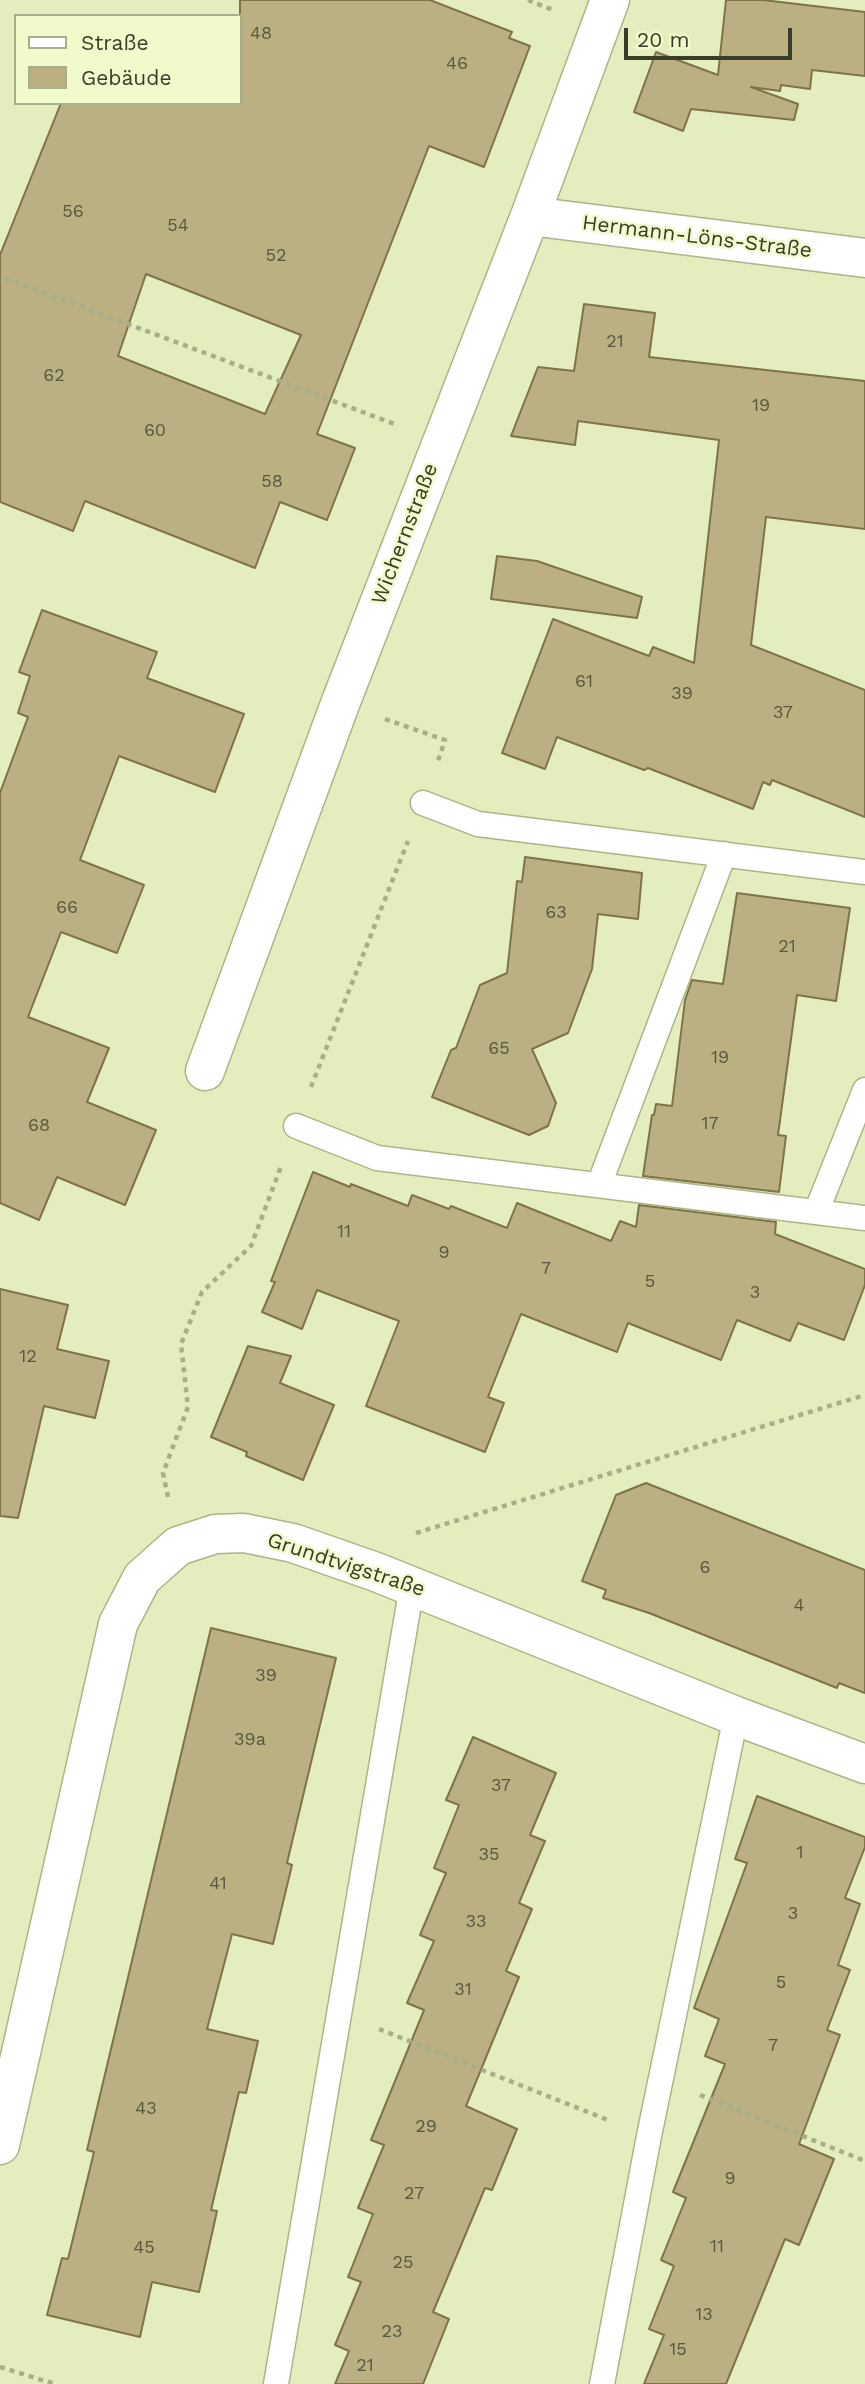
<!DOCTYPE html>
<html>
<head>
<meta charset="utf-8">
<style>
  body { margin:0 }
  #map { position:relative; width:865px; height:2384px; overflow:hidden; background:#e3edbd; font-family:"Work Sans",sans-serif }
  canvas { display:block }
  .legend { position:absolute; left:14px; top:14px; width:228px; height:91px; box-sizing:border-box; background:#f0faca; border:2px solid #a6ae8a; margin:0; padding:9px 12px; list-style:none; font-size:21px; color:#383c29 }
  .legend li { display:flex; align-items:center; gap:14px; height:35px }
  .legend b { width:35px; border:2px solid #a6ae8a }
  .scale { position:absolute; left:624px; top:28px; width:168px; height:32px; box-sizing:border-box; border:4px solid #383c29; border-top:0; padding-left:9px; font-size:21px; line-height:24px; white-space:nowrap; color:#383c29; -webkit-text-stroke:5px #f0faca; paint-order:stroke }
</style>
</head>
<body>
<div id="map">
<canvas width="865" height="2384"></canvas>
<ul class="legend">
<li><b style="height:9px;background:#fff"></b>Straße</li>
<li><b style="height:19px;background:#bab081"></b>Gebäude</li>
</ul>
<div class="scale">20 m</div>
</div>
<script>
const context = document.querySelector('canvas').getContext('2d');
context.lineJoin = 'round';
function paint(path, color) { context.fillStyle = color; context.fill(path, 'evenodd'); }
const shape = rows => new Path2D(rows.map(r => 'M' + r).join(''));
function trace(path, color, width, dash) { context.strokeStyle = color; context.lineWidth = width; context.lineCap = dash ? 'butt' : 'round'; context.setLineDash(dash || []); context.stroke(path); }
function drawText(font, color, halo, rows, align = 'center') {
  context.font = font + ' "Work Sans",sans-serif'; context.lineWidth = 5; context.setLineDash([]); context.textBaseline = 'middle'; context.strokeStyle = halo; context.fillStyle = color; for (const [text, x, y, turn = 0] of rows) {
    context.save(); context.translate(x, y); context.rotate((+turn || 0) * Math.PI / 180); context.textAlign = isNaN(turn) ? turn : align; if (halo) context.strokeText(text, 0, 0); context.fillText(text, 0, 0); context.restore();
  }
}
const building = shape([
  [240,0,430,0,512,32,509,38,530,46,484,167,429,146,317,434,355,448,327,520,280,502,255,568,85,501,73,531,0,502,0,255,61,103,240,103,240,0],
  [146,274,301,335,265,414,118,356,146,274],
  [726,0,763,0,865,12,865,76,812,70,810,89,781,85,780,91,751,87,798,104,794,120,691,109,683,131,634,112,656,52,718,75,726,0],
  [584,304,655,313,649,357,865,381,865,529,766,517,751,645,865,690,865,817,772,780,770,785,763,782,753,809,648,768,644,770,557,737,545,769,502,753,553,619,649,656,653,647,694,663,719,440,578,421,575,445,511,436,538,367,574,371,584,304],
  [497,556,537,561,642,597,637,618,491,599,497,556],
  [42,610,157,652,147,678,244,714,215,792,119,756,80,860,144,885,117,953,61,932,28,1017,109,1048,87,1102,156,1130,125,1205,57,1177,39,1220,0,1203,0,793,28,717,18,713,30,676,19,672,42,610],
  [525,857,642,873,638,919,598,914,592,969,568,1033,532,1049,556,1103,548,1126,529,1135,432,1097,451,1050,456,1048,480,985,507,973,517,881,522,882,525,857],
  [737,893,850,908,836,1001,797,995,778,1135,786,1136,779,1192,643,1176,652,1115,654,1115,656,1104,672,1106,685,1000,692,980,723,984,737,893],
  [313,1172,350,1187,351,1184,408,1206,412,1195,449,1209,451,1206,507,1228,517,1203,611,1241,620,1221,636,1227,639,1205,776,1222,775,1234,865,1269,865,1285,844,1340,798,1323,790,1341,737,1320,721,1360,628,1323,617,1352,521,1314,488,1397,504,1403,485,1452,366,1406,399,1321,317,1290,302,1329,262,1312,275,1282,271,1281,313,1172],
  [0,1289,68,1305,57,1349,109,1361,95,1418,44,1406,18,1518,0,1516,0,1289],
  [248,1346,291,1356,280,1383,334,1405,303,1480,246,1456,247,1452,211,1437,248,1346],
  [646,1483,865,1570,865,1693,839,1683,837,1688,649,1613,603,1598,606,1590,582,1581,616,1495,646,1483],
  [211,1628,336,1658,287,1863,292,1865,273,1944,232,1934,207,2029,258,2041,246,2093,239,2092,211,2210,217,2211,199,2292,152,2282,140,2337,47,2315,62,2258,68,2259,94,2152,87,2150,211,1628],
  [473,1737,556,1773,530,1835,545,1841,519,1903,532,1909,506,1971,519,1977,466,2106,517,2129,492,2190,485,2188,433,2312,449,2319,423,2384,335,2384,349,2351,335,2345,361,2282,348,2277,373,2214,358,2208,384,2145,371,2140,424,2010,407,2003,434,1941,420,1935,446,1873,434,1868,459,1805,446,1800,473,1737],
  [757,1796,865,1837,865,1847,845,1898,860,1904,838,1965,850,1970,827,2030,840,2035,799,2144,834,2159,799,2245,785,2239,726,2384,644,2384,664,2335,649,2329,674,2266,661,2260,686,2198,673,2192,725,2064,705,2056,719,2019,694,2008,747,1863,735,1859,757,1796]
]);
const path = shape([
  [528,0,553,10],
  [5,278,397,425],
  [385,719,445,740,437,764],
  [311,1087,408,841],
  [168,1497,163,1473,188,1407,181,1344,202,1292,251,1246,282,1164],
  [416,1533,865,1395],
  [379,2029,608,2120],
  [700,2095,865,2161],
  [0,2367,55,2384]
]);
const service = shape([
  [423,803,478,824,865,872],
  [296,1126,377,1158,865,1218],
  [599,1185,724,854],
  [817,1210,865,1090],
  [276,2384,412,1586],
  [602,2384,649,2136,736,1716]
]);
const minor = shape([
  [530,216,865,258],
  [205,1071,340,704,530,216,610,0],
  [0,2145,118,1624,142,1578,178,1546,215,1534,244,1533,293,1543,376,1572,736,1716,865,1764]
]);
const numberNames = [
  ["48",261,34],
  ["46",457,64],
  ["56",73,212],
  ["54",178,226],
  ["52",276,256],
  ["21",615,342],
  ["62",54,376],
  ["19",761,406],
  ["60",155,431],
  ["58",272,482],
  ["61",584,682],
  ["39",682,694],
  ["37",783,713],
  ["66",67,908],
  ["63",556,913],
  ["21",787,947],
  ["65",499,1049],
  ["19",720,1058],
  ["17",710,1124],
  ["68",39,1126],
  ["11",344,1232],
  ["9",444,1253],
  ["7",546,1269],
  ["5",650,1282],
  ["3",755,1293],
  ["12",28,1357],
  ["6",705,1568],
  ["4",799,1606],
  ["39",266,1676],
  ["39a",250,1740],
  ["37",501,1786],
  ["1",800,1853],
  ["35",489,1855],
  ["41",218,1884],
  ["3",793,1914],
  ["33",476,1922],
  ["5",781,1983],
  ["31",463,1990],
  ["7",773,2046],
  ["43",146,2109],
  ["29",426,2127],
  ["9",730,2179],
  ["27",414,2194],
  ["11",717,2247],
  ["45",144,2248],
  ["25",403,2263],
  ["13",704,2315],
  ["23",392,2332],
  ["15",678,2350],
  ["21",365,2366]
];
const streetNames = [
  ["Hermann-Löns-Straße",697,237,7],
  ["Wichernstraße",405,534,-69],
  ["Grundtvigstraße",346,1565,18]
];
paint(building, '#bab081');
trace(building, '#7e7448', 2);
trace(service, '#abb586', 27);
trace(minor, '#abb586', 41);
trace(path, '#a7af89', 4.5, [5, 5]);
trace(service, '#fff', 24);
trace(minor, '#fff', 38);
drawText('18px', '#58593f', null, numberNames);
drawText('21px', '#383c29', '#f0faca', streetNames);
</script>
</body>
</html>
